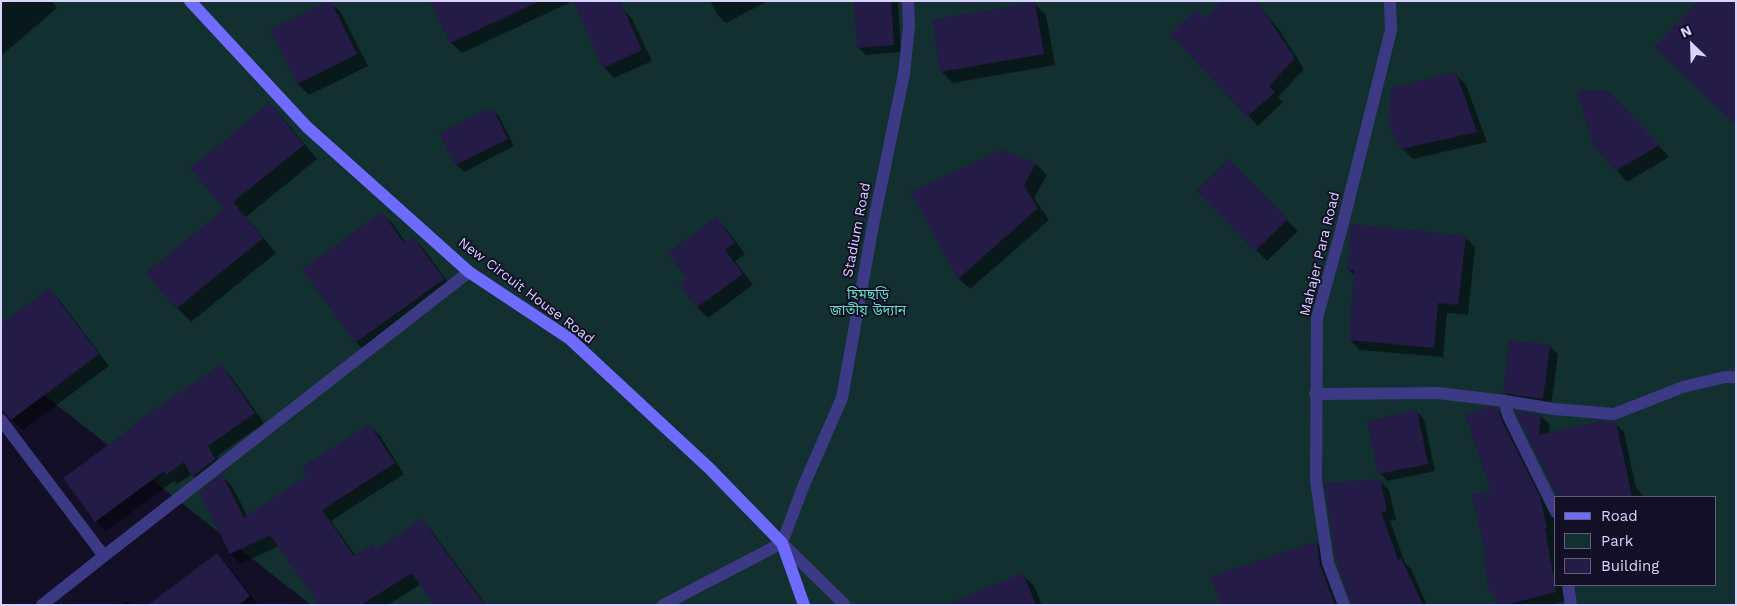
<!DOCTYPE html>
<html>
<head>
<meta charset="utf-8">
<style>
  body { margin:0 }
  #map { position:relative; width:1737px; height:606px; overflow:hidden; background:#130f26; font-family:"Work Sans",sans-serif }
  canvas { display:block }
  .frame { position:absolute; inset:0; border:2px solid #d9d4ff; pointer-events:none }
  .legend { position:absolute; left:1554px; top:496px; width:162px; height:90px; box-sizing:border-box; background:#130f26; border:1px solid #625e7d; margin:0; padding:6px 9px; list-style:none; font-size:15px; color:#d9d4ff }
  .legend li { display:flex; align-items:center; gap:10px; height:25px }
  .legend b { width:25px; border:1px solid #625e7d }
  .north { position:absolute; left:1667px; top:20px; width:50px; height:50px; -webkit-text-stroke:4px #130f26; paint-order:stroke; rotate:336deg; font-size:14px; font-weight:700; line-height:20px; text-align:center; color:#d9d4ff }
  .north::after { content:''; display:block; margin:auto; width:18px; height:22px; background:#d9d4ff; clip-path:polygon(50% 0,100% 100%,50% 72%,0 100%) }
</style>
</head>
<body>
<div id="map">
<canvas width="1737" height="606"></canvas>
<div class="frame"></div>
<ul class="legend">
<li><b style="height:6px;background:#6f6bff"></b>Road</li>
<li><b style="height:14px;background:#12302f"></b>Park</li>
<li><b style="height:14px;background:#241b47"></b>Building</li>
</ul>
<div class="north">N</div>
</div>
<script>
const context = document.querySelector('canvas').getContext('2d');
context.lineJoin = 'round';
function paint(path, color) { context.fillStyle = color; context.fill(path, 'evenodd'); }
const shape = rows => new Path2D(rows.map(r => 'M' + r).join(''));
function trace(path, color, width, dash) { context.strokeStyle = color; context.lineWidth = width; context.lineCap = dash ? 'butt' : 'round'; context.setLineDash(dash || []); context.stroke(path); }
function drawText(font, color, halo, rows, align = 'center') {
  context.font = font + ' "Work Sans","Noto Sans Bengali",sans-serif'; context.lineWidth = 4; context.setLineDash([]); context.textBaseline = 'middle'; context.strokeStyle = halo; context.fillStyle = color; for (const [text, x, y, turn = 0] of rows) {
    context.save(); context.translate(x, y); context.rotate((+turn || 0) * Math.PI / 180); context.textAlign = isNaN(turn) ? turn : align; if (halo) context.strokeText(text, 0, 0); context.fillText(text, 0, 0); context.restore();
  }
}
const green = shape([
  [1,1,1736,1,1736,605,311,605,1,361],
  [1556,497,1716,497,1716,585,1556,585]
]);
const shadow = shape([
  [1,1,52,1,57,8,1,56],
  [431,1,573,1,462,53,451,43],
  [710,1,768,1,726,23,717,14],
  [855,1,898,1,901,52,866,55,858,47],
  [1256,1,1280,31,1304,69,1278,97,1283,102,1258,126,1172,34],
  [330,2,341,13,368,66,309,95,298,84,272,30],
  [1035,4,1046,15,1055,65,953,83,942,72],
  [622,8,632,19,652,61,614,78,604,67],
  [1455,74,1466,85,1487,142,1413,159,1402,148],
  [1618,102,1669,157,1627,182,1594,144],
  [269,105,283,118,317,159,246,217,276,253,191,322,177,308,148,273,226,210],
  [491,108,499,116,514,146,464,172,456,165,441,134],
  [1229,161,1298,231,1267,261,1198,191],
  [1036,164,1047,175,1034,198,1049,220,970,289,959,279,912,193],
  [382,214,393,224,406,243,413,238,424,249,454,291,367,353,356,342],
  [716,219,727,230,745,254,735,261,753,285,708,318,697,307,681,285,689,279],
  [1465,237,1475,247,1468,315,1447,313,1443,357,1360,350,1350,340,1355,276,1348,269],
  [49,290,60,301,109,366,23,430,12,419],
  [1511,342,1550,347,1558,354,1551,406,1512,400,1504,392],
  [220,365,230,375,264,423,217,456,224,470,203,486,192,474,177,484,174,481,106,531,96,521],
  [1498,410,1507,419,1509,429,1556,521,1556,585,1598,585,1577,585,1563,588,1565,601,1550,605,1499,605,1487,556],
  [1417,412,1424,419,1435,471,1387,481,1380,473],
  [1518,413,1541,416,1550,425,1549,434,1615,423,1624,432,1636,488,1644,497,1559,497],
  [369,425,380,436,404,474,331,521,356,556,377,550,422,520,432,531,486,605,436,605,421,584,388,605,321,605,279,546,241,564,231,554,201,493,222,476,232,486,248,517,308,475],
  [1379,480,1389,490,1396,520,1390,521,1405,563,1411,569,1427,605,1352,605],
  [1316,542,1326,552,1340,605,1222,605],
  [217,555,228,566,258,605,150,605],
  [1023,575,1034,586,1042,605,961,605],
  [128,601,132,605,122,605]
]);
const building = shape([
  [329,1,331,1,357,54,297,84,270,30],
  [430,1,540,1,450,43],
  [573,1,620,1,642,50,603,68],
  [854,1,891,1,894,45,857,48],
  [1222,1,1256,1,1271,21,1270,21,1295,58,1269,86,1275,92,1247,117,1170,34,1197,9,1205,19],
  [1699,1,1736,1,1736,125,1654,47],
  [1035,2,1044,54,940,72,932,20],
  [1456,72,1477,132,1400,149,1388,121,1391,88],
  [1607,90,1660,145,1615,171,1593,145,1577,91],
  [270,103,304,145,233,202,263,238,176,309,146,273,224,209,190,168],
  [492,107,508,139,455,165,439,134],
  [1002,150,1036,163,1024,186,1038,208,958,279,910,192],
  [1229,159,1288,219,1255,251,1196,191],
  [382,212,404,243,413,237,444,279,355,343,302,269],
  [716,217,735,243,725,250,743,274,696,308,679,284,687,279,668,253],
  [1351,224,1466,236,1458,305,1438,303,1434,348,1349,340,1354,270,1347,270],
  [49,288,99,354,11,420,1,409,1,324],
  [1509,340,1550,345,1543,399,1503,393],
  [221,364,255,413,208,446,215,459,192,477,184,462,166,475,164,471,95,522,63,478,133,427,132,425],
  [1488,407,1498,408,1501,419,1540,497,1547,528,1545,528,1556,592,1505,605,1498,605,1488,587,1483,556,1486,555,1472,495,1491,491,1465,415],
  [1417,410,1428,464,1378,474,1367,421],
  [1515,411,1541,415,1539,435,1601,421,1616,422,1632,497,1558,497],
  [369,424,395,463,322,510,354,556,372,544,376,549,422,519,485,605,434,605,412,573,361,605,319,605,270,535,230,554,199,492,222,474,244,518,307,475,302,467],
  [1380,479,1387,511,1381,512,1398,560,1401,558,1423,605,1352,605,1336,561,1324,483],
  [1317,541,1320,566,1335,605,1220,605,1211,576],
  [217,553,250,596,239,605,148,605],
  [1023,573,1036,605,948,605,948,604]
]);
const street = shape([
  [1315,394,1438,393,1505,401,1554,409,1614,414,1683,387,1725,377,1736,377],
  [1505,401,1508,415,1556,512],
  [1,420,104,556,469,272],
  [782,543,803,487,842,398,873,225,904,74,909,26,908,1],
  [782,543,845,605],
  [1568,585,1571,605],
  [42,605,104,556],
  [663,605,782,543],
  [1344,605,1328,563,1316,481,1317,318,1341,231,1391,30,1390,1]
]);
const secondary = shape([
  [190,1,307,127,469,272,570,339,709,468,782,543,804,605]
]);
const streetNames = [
  ["Stadium Road",857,230,-79],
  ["Mahajer Para Road",1320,254,-76],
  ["New Circuit House Road",526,291,37]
];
const parkNames = [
  ["হিমছড়ি",868,295],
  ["জাতীয় উদ্যান",868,311]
];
paint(green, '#12302f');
paint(shadow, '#0007');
paint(building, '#241b47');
trace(street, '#3d3a85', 12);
trace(secondary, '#6f6bff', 12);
drawText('14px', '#d9d4ff', '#130f26', streetNames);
drawText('14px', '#5fe0c0', '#130f26', parkNames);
</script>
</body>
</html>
